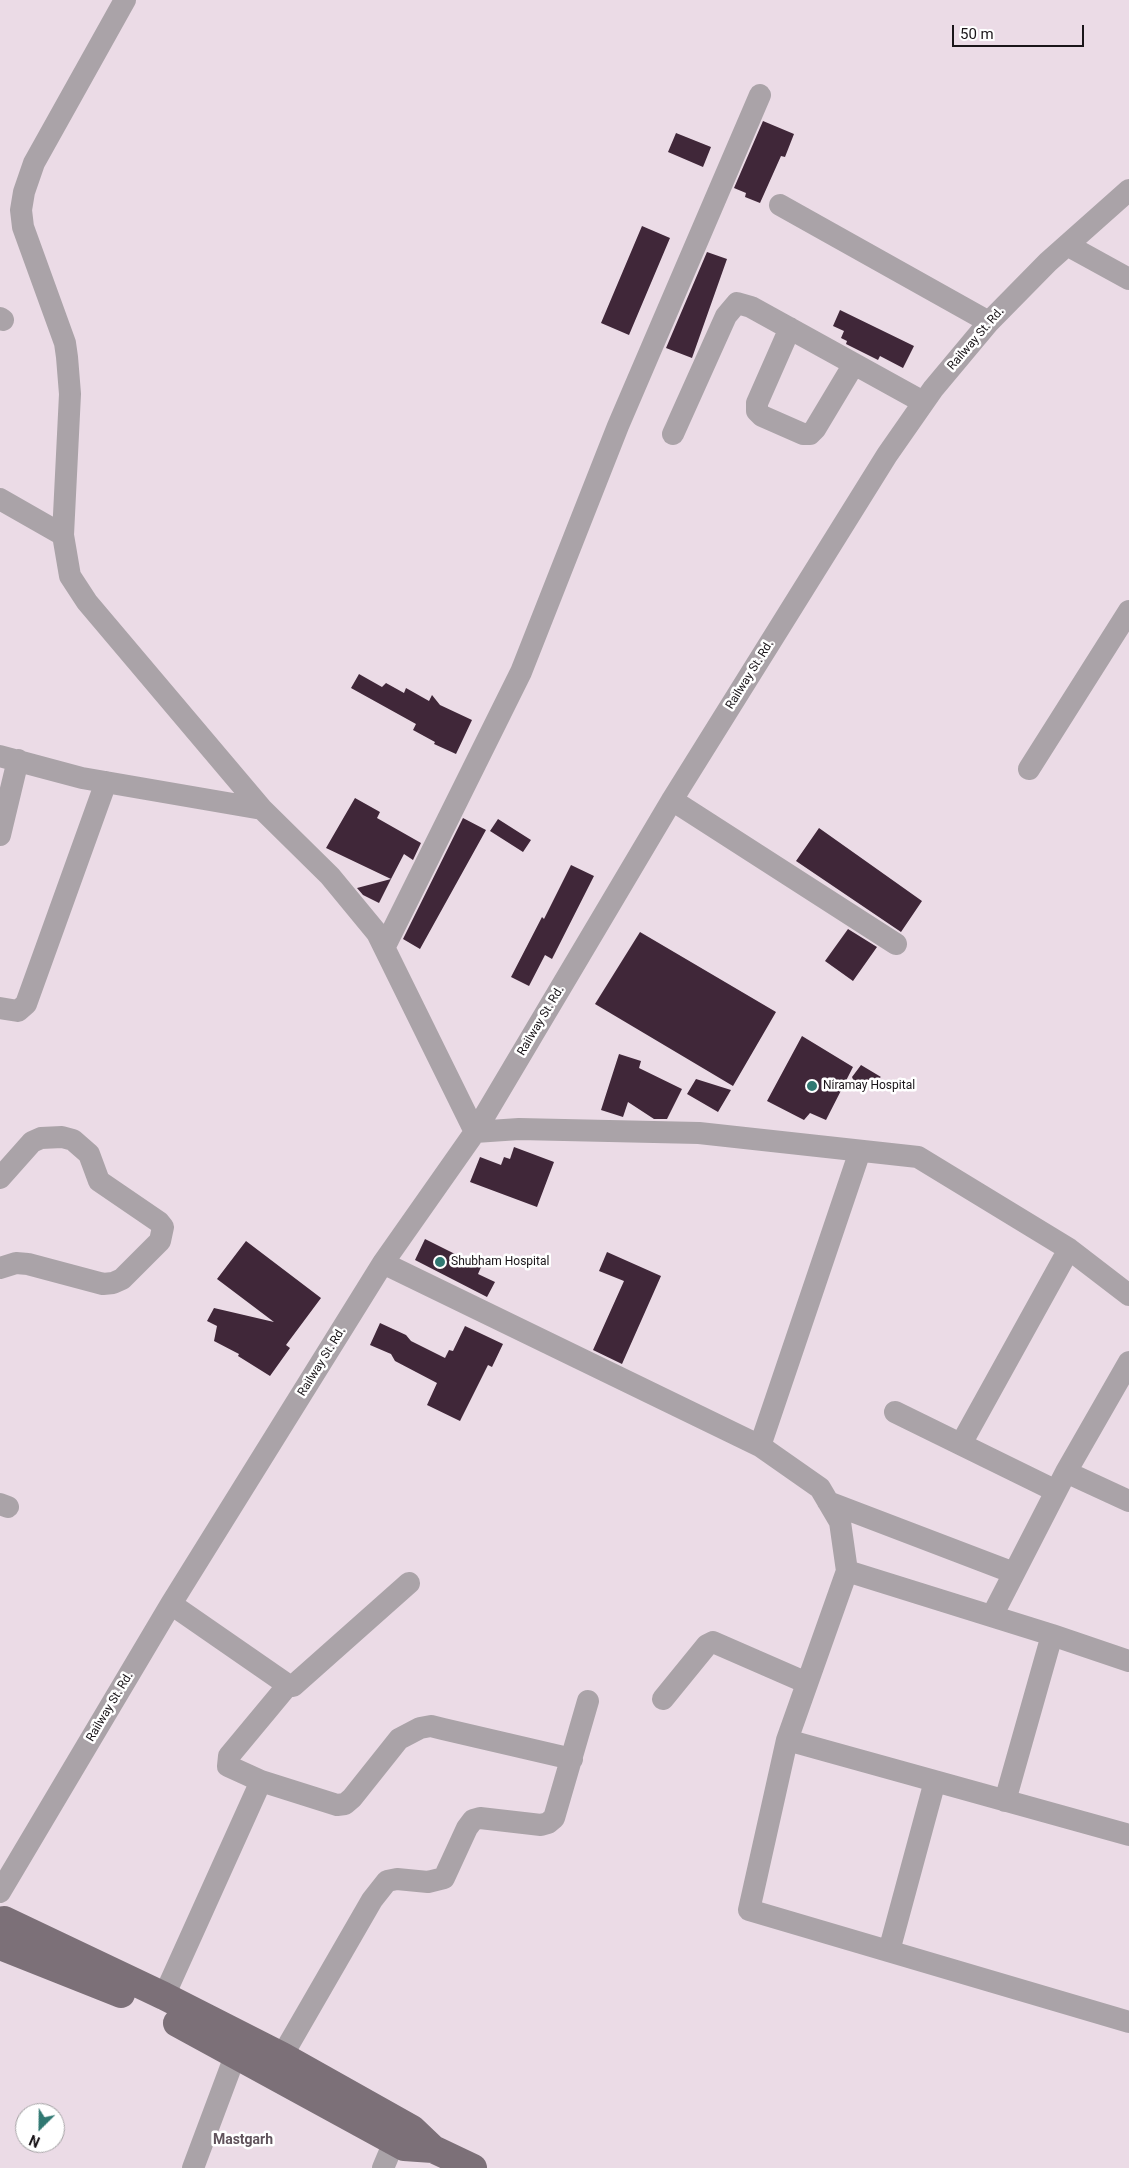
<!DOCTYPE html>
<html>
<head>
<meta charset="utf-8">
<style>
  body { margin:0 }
  #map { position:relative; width:1129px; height:2168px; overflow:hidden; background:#ebdbe6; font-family:Roboto,sans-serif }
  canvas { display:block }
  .north { position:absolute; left:15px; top:2103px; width:50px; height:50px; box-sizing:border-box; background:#fff; border:1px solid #a3a1a3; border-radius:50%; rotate:203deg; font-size:14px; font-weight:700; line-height:20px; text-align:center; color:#1a1519 }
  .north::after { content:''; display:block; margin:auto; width:18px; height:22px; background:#307872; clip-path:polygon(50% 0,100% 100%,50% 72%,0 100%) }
  .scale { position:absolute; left:952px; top:25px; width:132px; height:22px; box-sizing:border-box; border:2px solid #1a1519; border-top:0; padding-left:6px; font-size:15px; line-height:18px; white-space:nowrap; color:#1a1519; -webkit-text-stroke:4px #fff; paint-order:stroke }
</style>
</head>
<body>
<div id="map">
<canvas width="1129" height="2168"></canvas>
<div class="north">N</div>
<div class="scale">50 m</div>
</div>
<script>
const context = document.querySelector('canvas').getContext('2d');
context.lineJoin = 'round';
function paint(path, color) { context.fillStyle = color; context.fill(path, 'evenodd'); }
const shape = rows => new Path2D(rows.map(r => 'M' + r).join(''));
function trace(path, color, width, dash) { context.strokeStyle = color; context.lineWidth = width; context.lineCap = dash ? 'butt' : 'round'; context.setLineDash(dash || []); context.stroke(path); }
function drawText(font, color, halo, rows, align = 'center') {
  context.font = font + ' Roboto,sans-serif'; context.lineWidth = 5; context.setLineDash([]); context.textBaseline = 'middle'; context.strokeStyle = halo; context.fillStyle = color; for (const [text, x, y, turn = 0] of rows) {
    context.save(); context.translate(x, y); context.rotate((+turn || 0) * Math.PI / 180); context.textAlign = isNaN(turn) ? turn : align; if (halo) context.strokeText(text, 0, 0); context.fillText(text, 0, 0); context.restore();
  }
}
const building = shape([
  [763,121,794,134,785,157,781,156,760,203,745,197,746,193,734,188],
  [676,133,711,147,703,167,668,152],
  [642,226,670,238,629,335,601,323],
  [707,252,727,259,692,358,666,348],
  [840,310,914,346,903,368,880,356,878,360,846,344,847,341,841,338,844,331,833,326],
  [359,674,382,687,386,683,404,693,406,688,429,701,432,695,440,705,472,720,456,754,434,744,435,742,413,730,416,724,351,688],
  [355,798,380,812,377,818,421,843,413,860,404,854,391,879,326,848],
  [463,818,486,830,420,949,403,939],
  [498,819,531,840,523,852,490,831],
  [819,828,922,901,901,932,796,861],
  [571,865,594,876,552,959,545,955,529,986,511,977,542,917,544,919],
  [391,879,379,903,363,895,357,888],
  [848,929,877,947,853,981,825,961],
  [640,932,776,1012,733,1086,595,1004],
  [802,1036,853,1067,826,1120,810,1113,804,1120,767,1101],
  [619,1054,641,1061,639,1068,682,1089,667,1119,654,1119,628,1102,623,1117,601,1110],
  [861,1065,881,1077,858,1091,852,1077],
  [696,1079,731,1090,718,1112,687,1094],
  [514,1147,554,1162,537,1207,470,1182,480,1157,501,1165,504,1157,510,1159],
  [425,1239,481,1267,478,1274,495,1282,487,1297,415,1260],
  [246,1241,321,1298,286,1345,290,1348,270,1376,238,1356,239,1354,214,1341,217,1326,207,1321,214,1308,274,1322,217,1279],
  [607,1252,661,1276,622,1364,593,1350,624,1281,599,1271],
  [380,1323,406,1335,411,1341,445,1358,449,1350,453,1351,465,1326,503,1344,492,1367,488,1365,460,1421,427,1405,437,1383,395,1361,391,1354,370,1345]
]);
const minor = shape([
  [125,0,34,163,24,192,21,210,23,227,65,343,67,357,70,394,63,535,70,576,87,602,262,809,330,876,377,933,475,1132,519,1129,699,1133,918,1157,1069,1249,1129,1295],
  [780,205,989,322],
  [1067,245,1129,279],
  [0,318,3,320],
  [790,328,757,403,757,411,762,416,803,434,810,434,815,429,854,364],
  [673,434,726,316,737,303,751,307,923,402],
  [0,499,63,535],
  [0,756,82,778,262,809],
  [1029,769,1129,611],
  [672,800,896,944],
  [0,835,18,760],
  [385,946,521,672,618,426,760,95],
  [0,1008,18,1011,26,1004,106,782],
  [0,1178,32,1142,41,1138,62,1137,73,1140,89,1154,99,1181,159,1222,163,1227,160,1241,122,1279,113,1283,103,1284,28,1264,16,1263,0,1268],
  [383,1263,760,1446,820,1488,840,1522,847,1571],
  [895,1412,1056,1491],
  [961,1444,1069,1249],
  [760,1446,860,1151],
  [1066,1472,1129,1501],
  [828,1502,1014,1573],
  [0,1504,8,1507],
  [171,1604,288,1685,293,1686,409,1583],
  [992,1616,1066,1472,1129,1362],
  [1129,1661,1052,1635,847,1571,787,1740,749,1910,1129,2022],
  [288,1685,229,1756,228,1766,261,1781,337,1805,345,1804,352,1798,399,1739,420,1728,431,1726,443,1729,572,1759],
  [663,1699,707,1645,713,1642,807,1683],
  [787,1740,1129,1835],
  [1005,1801,1052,1635],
  [0,1892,171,1604,383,1263,475,1132,672,800,887,455,933,389,989,322,1048,262,1129,190],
  [889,1951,935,1781],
  [164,1996,261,1781],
  [282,2056,372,1900,387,1881,397,1879,428,1882,444,1878,467,1828,473,1820,480,1818,541,1825,548,1823,554,1818,588,1701],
  [193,2168,235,2056],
  [383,2168,394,2142]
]);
const major = shape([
  [4,1920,164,1996,282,2056,412,2129,433,2149,473,2168],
  [0,1946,121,1994],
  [177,2023,404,2147,433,2149]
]);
const markers = [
  [812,1086,6,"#307872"],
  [440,1262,6,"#307872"]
];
const streetNames = [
  ["Railway St. Rd.",976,339,-49],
  ["Railway St. Rd.",750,675,-58],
  ["Railway St. Rd.",541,1021,-59],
  ["Railway St. Rd.",322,1362,-58],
  ["Railway St. Rd.",110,1707,-59]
];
const poiNames = [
  ["Niramay Hospital",823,1086],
  ["Shubham Hospital",451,1262]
];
const neighbourhoodNames = [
  ["Mastgarh",243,2140]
];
paint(building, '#402739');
trace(minor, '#aaa3a8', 22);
trace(major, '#7c7078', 28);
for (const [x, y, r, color] of markers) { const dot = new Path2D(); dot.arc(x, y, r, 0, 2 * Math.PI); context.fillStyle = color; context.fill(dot); trace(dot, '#fff', 2); }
drawText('12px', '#1a1519', '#fff', streetNames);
drawText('12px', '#1a1519', '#fff', poiNames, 'left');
drawText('bold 14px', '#61535c', '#fff', neighbourhoodNames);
</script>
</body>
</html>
